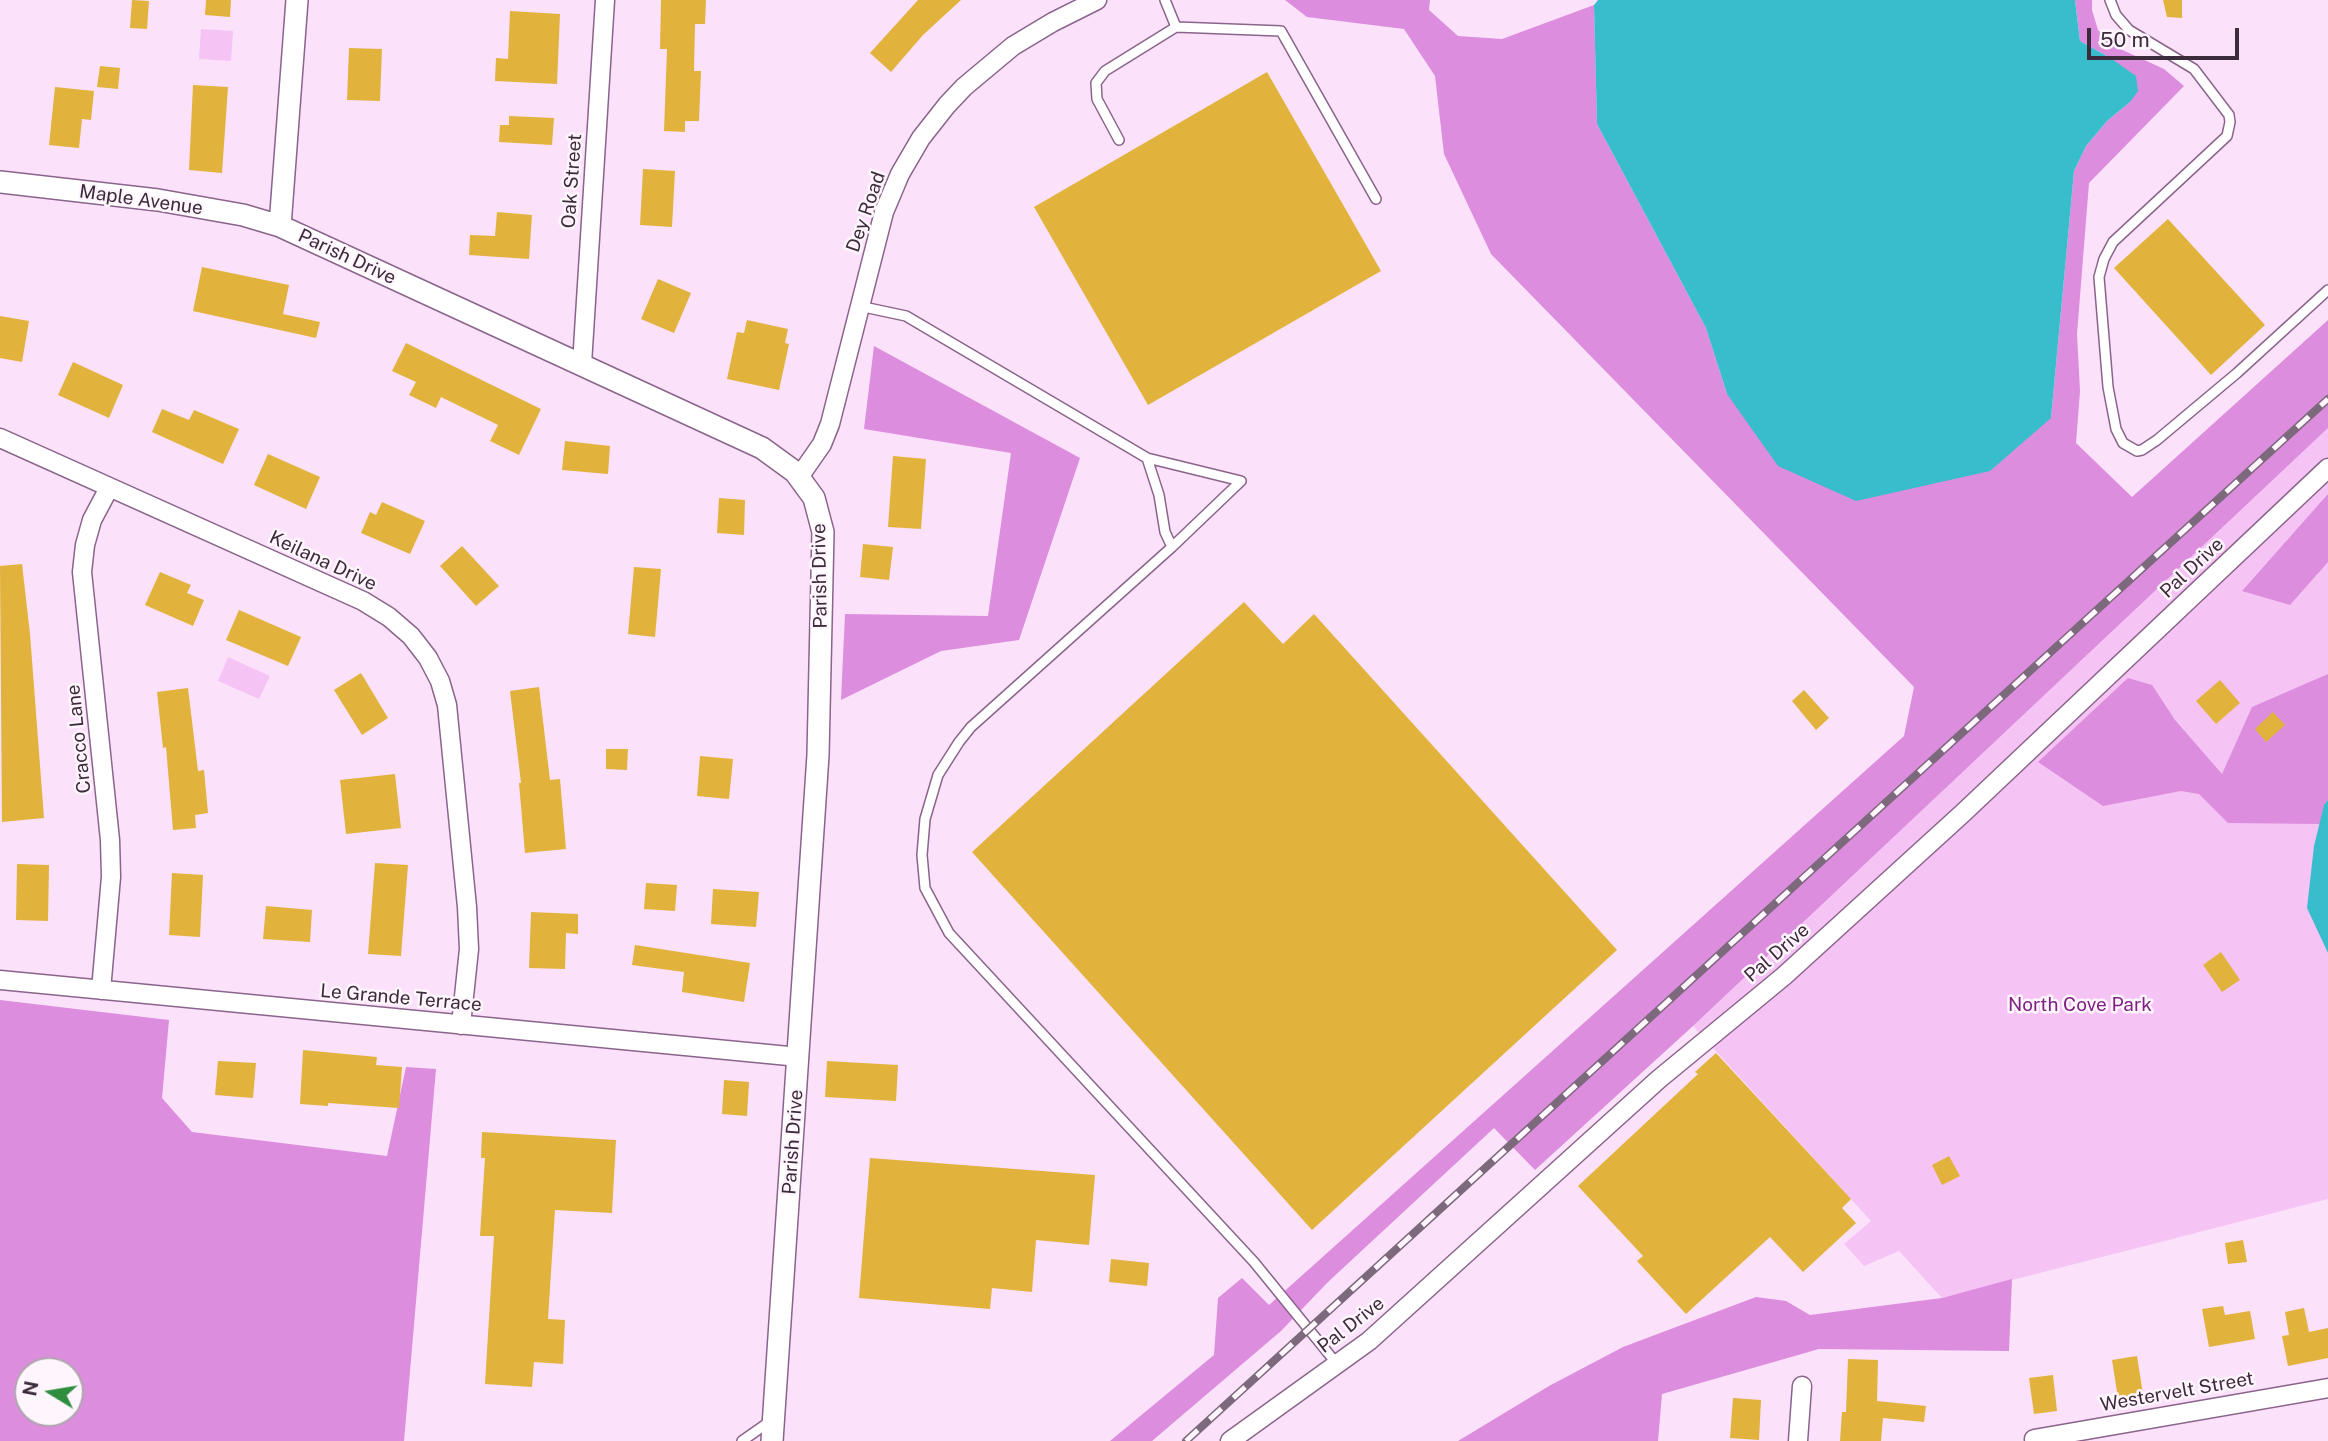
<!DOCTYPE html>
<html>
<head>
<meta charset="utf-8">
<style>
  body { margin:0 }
  #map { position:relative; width:2328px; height:1441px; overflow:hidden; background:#fbe1fa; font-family:"Public Sans",sans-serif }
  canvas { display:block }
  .north { position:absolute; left:14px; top:1357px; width:70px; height:70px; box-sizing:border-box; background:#fef5fd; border:2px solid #b0a4af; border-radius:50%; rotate:281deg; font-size:19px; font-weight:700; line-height:28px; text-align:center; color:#3b2b3b }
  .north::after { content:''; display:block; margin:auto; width:24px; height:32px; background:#2f8d40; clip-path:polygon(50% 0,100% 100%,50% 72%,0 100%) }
  .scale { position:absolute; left:2087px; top:28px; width:152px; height:32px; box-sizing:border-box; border:4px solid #3b2b3b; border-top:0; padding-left:9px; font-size:21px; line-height:24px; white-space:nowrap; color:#3b2b3b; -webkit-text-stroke:5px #fef5fd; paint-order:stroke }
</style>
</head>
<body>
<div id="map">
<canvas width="2328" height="1441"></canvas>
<div class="north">N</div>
<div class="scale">50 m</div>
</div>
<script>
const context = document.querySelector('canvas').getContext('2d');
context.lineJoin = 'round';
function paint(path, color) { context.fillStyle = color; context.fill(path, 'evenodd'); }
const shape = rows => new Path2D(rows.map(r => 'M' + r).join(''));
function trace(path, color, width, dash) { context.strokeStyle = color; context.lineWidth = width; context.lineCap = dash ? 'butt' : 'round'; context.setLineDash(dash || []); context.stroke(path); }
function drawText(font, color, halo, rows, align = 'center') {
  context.font = font + ' "Public Sans",sans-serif'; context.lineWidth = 5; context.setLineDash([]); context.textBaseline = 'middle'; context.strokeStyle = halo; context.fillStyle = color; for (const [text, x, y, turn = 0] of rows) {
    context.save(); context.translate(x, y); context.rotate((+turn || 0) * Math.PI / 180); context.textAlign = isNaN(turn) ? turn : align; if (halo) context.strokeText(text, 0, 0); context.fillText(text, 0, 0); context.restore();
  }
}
const green = shape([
  [201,29,233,31,231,61,199,59],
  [2328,428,2328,1199,1942,1298,1899,1251,1864,1266,1844,1244,1871,1221,1693,1026],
  [228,657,270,676,259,699,218,681]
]);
const forest = shape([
  [1285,0,1430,0,1429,10,1458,36,1502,39,1594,5,1597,124,1706,328,1727,394,2051,418,2074,171,2086,146,2107,121,2130,102,2112,59,2080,41,2075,0,2092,0,2092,10,2098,30,2116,47,2164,69,2184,86,2089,183,2077,334,2080,391,2076,443,2132,497,2328,320,2328,428,1693,1026,1535,1170,1494,1128,1328,1282,1281,1331,1152,1441,1110,1441,1214,1355,1218,1298,1242,1278,1269,1305,1904,736,1914,687,1491,254,1444,154,1435,76,1404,29,1307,17],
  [874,346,1080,458,1019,640,941,651,841,700,845,614,988,616,1011,453,864,429],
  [2328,494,2328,562,2290,605,2242,591],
  [2328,674,2328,800,2324,806,2320,824,2228,823,2199,794,2181,791,2103,806,2038,762,2128,678,2152,685,2175,720,2222,774,2252,707],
  [0,1000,169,1020,162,1098,192,1132,387,1156,406,1067,436,1069,404,1441,0,1441],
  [28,1371,70,1371,70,1413,28,1413],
  [2012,1279,2009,1351,1819,1349,1662,1394,1658,1441,1458,1441,1549,1386,1623,1347,1756,1297,1786,1301,1810,1315,1942,1298]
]);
const water = shape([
  [1598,0,2075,0,2080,41,2112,59,2136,76,2138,91,2130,102,2107,121,2086,146,2074,171,2051,418,1990,471,1856,501,1778,466,1727,394,1706,328,1597,124,1594,5],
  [2328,800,2328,953,2307,908,2314,846,2324,805]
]);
const building = shape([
  [132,0,149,1,147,29,130,28],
  [206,0,231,0,230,17,205,15],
  [661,0,706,0,705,24,695,24,694,71,701,71,699,121,685,121,685,132,664,131,667,49,660,49],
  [918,0,961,0,923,35,891,72,870,53],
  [2163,0,2182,0,2182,18,2167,17],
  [510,11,560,14,557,84,495,81,496,58,508,59],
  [349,48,382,49,380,101,347,100],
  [100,66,120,68,118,89,97,87],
  [1267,72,1381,271,1148,405,1034,207],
  [193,85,228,87,222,173,189,170],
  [55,87,94,91,91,120,82,119,79,148,49,145],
  [509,116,554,118,552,145,499,142,500,125,509,125],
  [643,169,675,171,672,227,640,225],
  [497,212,532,215,529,259,469,255,470,235,495,236],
  [2168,219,2265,325,2211,375,2114,268],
  [202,267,289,285,283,314,320,322,316,338,193,311],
  [658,279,691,293,674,333,641,319],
  [0,316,29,321,22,362,0,358],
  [747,320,788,329,785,343,789,344,779,390,727,379,737,332,744,333],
  [406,343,541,409,519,455,490,441,498,425,441,397,436,408,409,395,416,382,392,371],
  [73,362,123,385,109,418,58,395],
  [162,409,189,420,194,410,239,429,223,464,152,432],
  [565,441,610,446,608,474,562,470],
  [268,454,320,477,306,509,254,485],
  [893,456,926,459,921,529,888,527],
  [719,498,745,500,744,535,717,533],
  [382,502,425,521,410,554,361,533,370,512,376,515],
  [863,544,893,547,889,580,860,577],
  [462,546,499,586,476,606,440,566],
  [22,564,30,634,44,818,2,822,0,566],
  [634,567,661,569,655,637,628,634],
  [160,572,191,585,187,593,204,600,193,626,145,605],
  [1244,602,1283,644,1314,614,1617,950,1312,1230,972,852],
  [239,610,301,637,288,666,226,640],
  [361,673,388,718,362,735,334,690],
  [2220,680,2240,703,2216,724,2196,701],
  [539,687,550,780,560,779,566,849,525,853,519,783,521,783,510,691],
  [188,688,198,771,204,770,208,813,195,815,196,828,173,830,166,747,163,748,157,692],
  [1804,690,1829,718,1816,730,1792,701],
  [2273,712,2285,725,2266,742,2255,729],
  [606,749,628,749,627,770,606,769],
  [700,756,733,759,729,799,697,796],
  [395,774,401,828,346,834,340,780],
  [375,863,408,865,401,956,368,954],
  [17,864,49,865,48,921,16,920],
  [172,873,203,875,200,937,169,935],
  [646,883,677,885,675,911,644,909],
  [713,889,759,892,756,927,711,924],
  [266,906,312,910,310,942,263,939],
  [531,912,578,914,578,934,566,933,565,969,529,968],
  [635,945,750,963,744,1002,682,992,684,972,632,965],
  [2221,952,2240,980,2222,992,2203,965],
  [303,1050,377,1057,376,1065,402,1067,399,1108,328,1103,328,1106,300,1104],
  [1716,1053,1851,1199,1842,1208,1856,1223,1803,1272,1770,1237,1686,1314,1637,1261,1643,1256,1578,1186,1698,1074,1695,1072],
  [218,1061,256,1063,253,1098,215,1095],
  [827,1061,898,1065,896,1101,825,1097],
  [724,1080,749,1082,747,1116,722,1114],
  [482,1132,616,1140,612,1213,555,1210,548,1319,565,1320,563,1364,534,1362,532,1387,485,1384,494,1236,480,1236,485,1158,481,1158],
  [1949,1156,1960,1176,1942,1185,1932,1165],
  [870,1158,1095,1175,1089,1245,1036,1240,1032,1292,992,1288,990,1309,859,1298],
  [2243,1240,2247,1262,2228,1264,2225,1243],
  [1111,1259,1149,1263,1147,1286,1109,1282],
  [2223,1306,2225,1315,2250,1311,2255,1339,2209,1347,2202,1309],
  [2304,1308,2309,1332,2328,1328,2328,1358,2288,1366,2282,1336,2289,1335,2285,1312],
  [2137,1356,2143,1394,2118,1398,2112,1360],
  [1848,1359,1878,1360,1877,1401,1926,1406,1924,1422,1883,1418,1881,1441,1840,1441,1842,1412,1846,1412],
  [2053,1375,2057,1411,2034,1414,2029,1378],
  [1733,1398,1761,1400,1759,1440,1730,1438]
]);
const service = shape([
  [1165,0,1176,27],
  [2110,0,2116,15,2129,30,2194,69,2229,115,2230,122,2227,136,2113,242,2104,259,2099,277,2108,387,2116,429,2123,443,2137,451,2142,450,2157,440,2237,373,2328,290],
  [1119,140,1097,99,1096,83,1105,71,1176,27,1281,31,1376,199],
  [859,306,906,316,1147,458,1241,481,1172,547,1165,532,1159,495,1147,458],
  [1172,547,971,727,959,742,938,775,925,819,922,855,925,888,949,933,1254,1262,1337,1364],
  [742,1441,772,1420]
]);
const minor = shape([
  [582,364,605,0],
  [0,438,363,601,389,617,411,636,428,658,440,681,447,705,467,907,469,949,461,1025],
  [799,477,822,444,830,424,884,212,900,174,921,138,947,105,964,87,1013,46,1053,22,1097,0],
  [0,980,799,1057],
  [101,990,111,877,110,840,82,572,85,545,92,520,109,488],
  [2034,1439,2328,1388],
  [1230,1441,1369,1341,1659,1079,1784,976,1963,813,2328,468],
  [1798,1441,1802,1386]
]);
const tertiary = shape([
  [0,182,158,200,243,215,280,226,762,448,795,472,814,498,823,532,818,755,772,1441],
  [280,226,297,0]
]);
const rail = shape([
  [1186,1441,2328,399]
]);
const streetNames = [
  ["Oak Street",572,181,-86],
  ["Maple Avenue",141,200,8],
  ["Dey Road",866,212,-71],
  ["Parish Drive",347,257,25],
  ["Keilana Drive",323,561,25],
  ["Pal Drive",2192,568,-43],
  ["Parish Drive",820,576,-91],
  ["Cracco Lane",79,739,-96],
  ["Pal Drive",1777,953,-41],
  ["Le Grande Terrace",401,998,5],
  ["Parish Drive",793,1142,-86],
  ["Pal Drive",1351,1325,-38],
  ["Westervelt Street",2177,1392,-10]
];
const parkNames = [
  ["North Cove Park",2080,1005]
];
paint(green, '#f5c4f5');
paint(forest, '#dc8ddd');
paint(water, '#38bdcc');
paint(building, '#e1b33d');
trace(service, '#8a648a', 12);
trace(minor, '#8a648a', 21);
trace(tertiary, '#8a648a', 24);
trace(service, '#fff', 9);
trace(minor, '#fff', 18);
trace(tertiary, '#fff', 21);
trace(rail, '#7c697c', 8);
trace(rail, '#fef5fd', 5, [16]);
drawText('19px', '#3b2b3b', '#fef5fd', streetNames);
drawText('19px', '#7f2182', '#fef5fd', parkNames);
</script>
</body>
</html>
